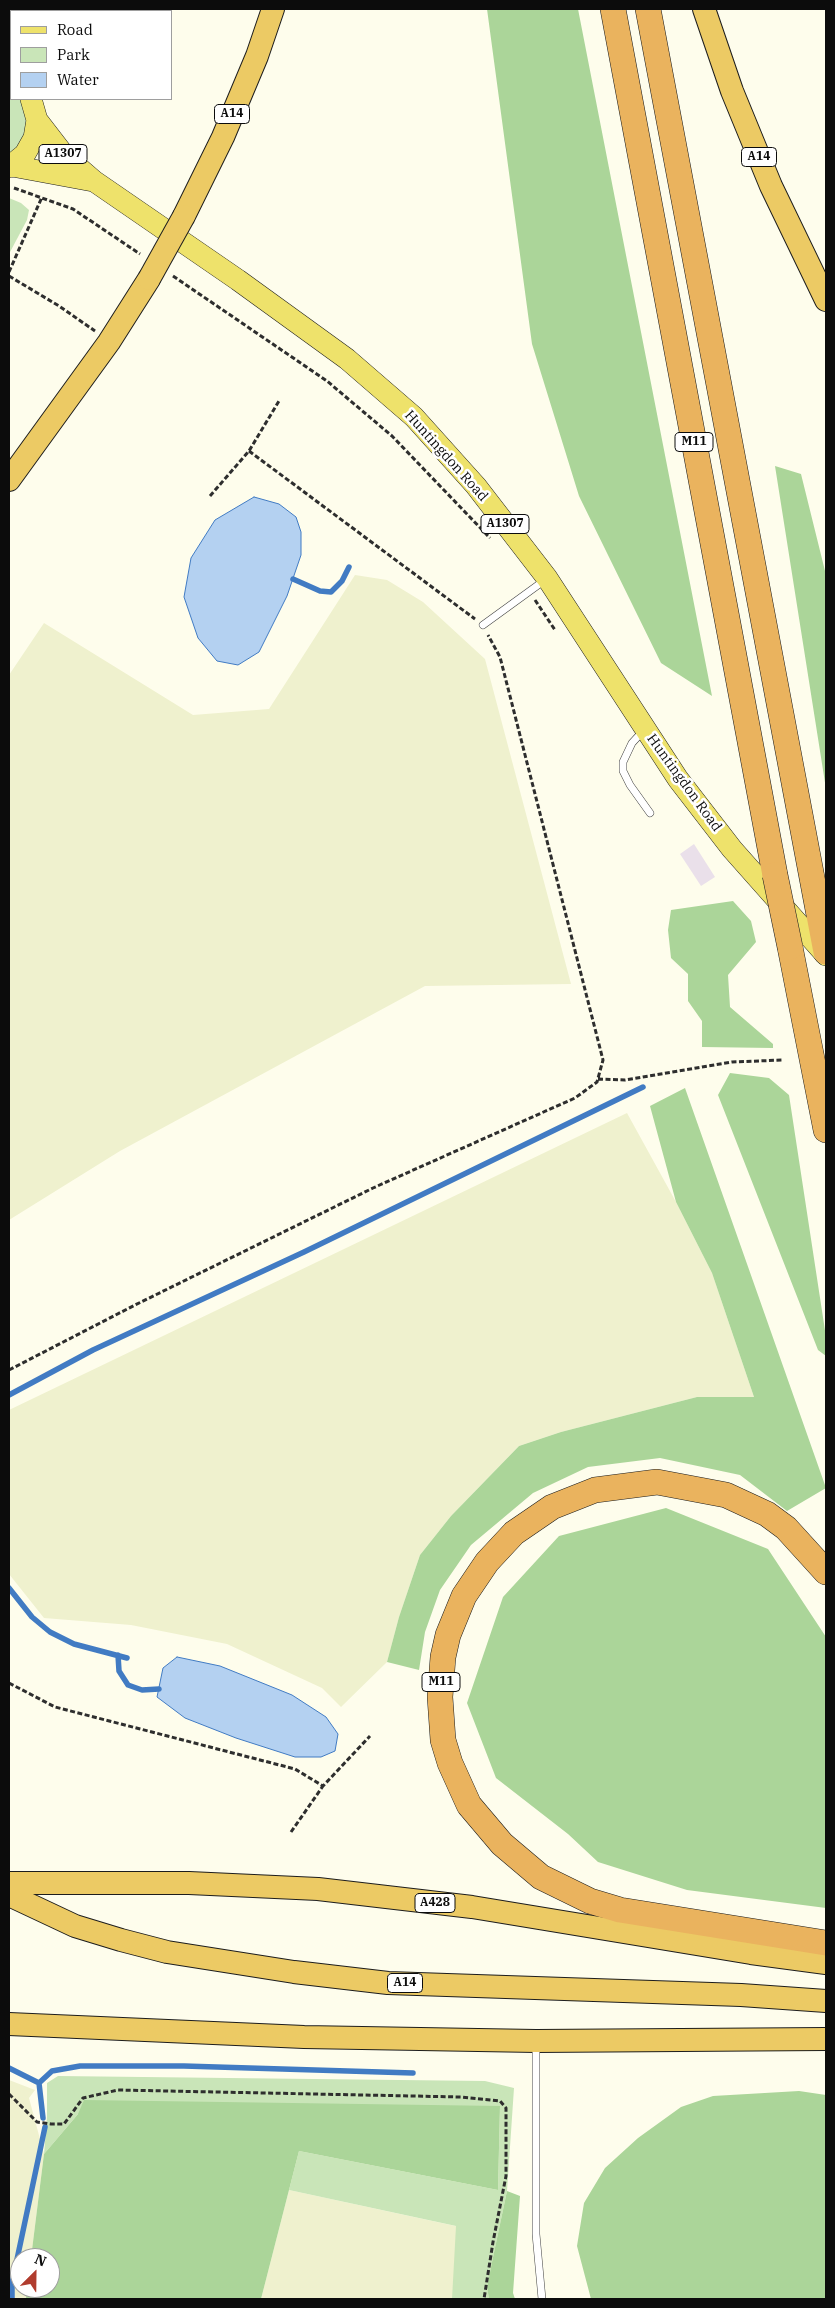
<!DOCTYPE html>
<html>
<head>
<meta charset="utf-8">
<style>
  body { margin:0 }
  #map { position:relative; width:835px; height:2308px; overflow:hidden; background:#fefdec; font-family:"IBM Plex Serif",serif }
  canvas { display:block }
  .frame { position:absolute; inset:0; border:10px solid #0c0c0c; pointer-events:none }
  .legend { position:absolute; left:10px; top:10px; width:162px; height:90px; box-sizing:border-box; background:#fff; border:1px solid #9e9e9e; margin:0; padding:6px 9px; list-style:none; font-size:15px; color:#0c0c0c }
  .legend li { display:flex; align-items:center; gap:10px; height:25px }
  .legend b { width:25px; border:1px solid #9e9e9e }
  .north { position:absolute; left:10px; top:2248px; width:50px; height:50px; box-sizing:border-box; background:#fff; border:1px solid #9e9e9e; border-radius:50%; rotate:23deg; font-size:14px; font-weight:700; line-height:20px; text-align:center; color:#0c0c0c }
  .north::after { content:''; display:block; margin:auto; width:18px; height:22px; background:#b13c2e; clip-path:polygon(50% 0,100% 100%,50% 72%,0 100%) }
</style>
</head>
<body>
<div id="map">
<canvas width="835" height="2308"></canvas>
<div class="frame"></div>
<ul class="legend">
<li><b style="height:6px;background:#eee26b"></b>Road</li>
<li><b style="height:14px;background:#c9e5b8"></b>Park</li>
<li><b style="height:14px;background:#b4d1f1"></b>Water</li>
</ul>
<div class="north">N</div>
</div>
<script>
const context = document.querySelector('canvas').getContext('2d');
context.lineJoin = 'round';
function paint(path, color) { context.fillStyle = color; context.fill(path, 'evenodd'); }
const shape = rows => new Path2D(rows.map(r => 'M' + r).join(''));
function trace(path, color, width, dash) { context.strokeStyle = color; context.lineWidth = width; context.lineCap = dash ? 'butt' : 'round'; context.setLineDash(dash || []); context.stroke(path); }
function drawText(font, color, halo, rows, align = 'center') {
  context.font = font + ' "IBM Plex Serif",serif'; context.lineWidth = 5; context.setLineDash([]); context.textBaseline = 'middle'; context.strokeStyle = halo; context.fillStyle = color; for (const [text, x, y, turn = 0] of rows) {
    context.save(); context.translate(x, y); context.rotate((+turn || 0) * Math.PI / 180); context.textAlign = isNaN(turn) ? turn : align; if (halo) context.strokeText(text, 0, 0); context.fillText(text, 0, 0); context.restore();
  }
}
const industrial = shape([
  [694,844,715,877,701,886,680,854]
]);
const farmland = shape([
  [355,575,387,580,423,602,485,659,571,984,425,986,120,1151,9,1220,9,675,44,623,193,715,269,709],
  [627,1113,676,1202,712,1273,754,1397,697,1397,561,1432,519,1446,451,1516,420,1555,399,1617,387,1662,341,1707,322,1688,227,1644,131,1625,44,1618,9,1574,9,1410],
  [9,2080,35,2090,29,2098,44,2154,31,2258,20,2258,20,2288,27,2288,26,2299,9,2299],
  [289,2190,497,2235,487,2287,489,2299,261,2299]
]);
const green = shape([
  [9,87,11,89,11,99,22,99,29,131,9,158],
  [9,198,21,203,29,210,27,220,9,254],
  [58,2076,485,2081,514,2088,507,2191,492,2262,487,2287,489,2299,452,2299,456,2226,289,2190,299,2151,498,2190,500,2106,78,2114,44,2154,47,2117,47,2083]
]);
const forest = shape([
  [487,9,578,9,712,696,661,663,579,496,532,344],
  [775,466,801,474,826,575,826,789],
  [733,901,751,921,756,942,728,975,730,1007,773,1044,773,1048,702,1047,702,1021,688,1001,688,974,671,958,668,930,671,910],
  [730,1073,769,1078,789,1095,826,1337,826,1356,818,1350,718,1095],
  [685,1088,826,1488,787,1511,740,1475,660,1458,588,1467,533,1493,471,1545,440,1590,425,1632,419,1670,387,1662,399,1617,420,1555,451,1516,519,1446,561,1432,697,1397,754,1397,712,1273,676,1202,650,1106],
  [666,1508,768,1549,826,1637,826,1908,687,1890,598,1862,568,1834,496,1778,467,1703,503,1597,559,1536],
  [799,2091,826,2095,826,2299,591,2299,577,2246,584,2203,605,2168,638,2138,681,2107,713,2096],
  [84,2100,500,2106,498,2190,299,2151,261,2299,26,2299,27,2288,50,2288,50,2258,31,2258,44,2154,78,2114],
  [507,2191,520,2196,513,2293,515,2299,489,2299,487,2287,492,2262]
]);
const water = shape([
  [254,497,279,504,296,517,301,532,301,555,287,596,259,652,238,665,217,661,198,638,184,597,191,558,215,520,254,497],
  [177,1657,220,1666,292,1695,326,1717,338,1734,335,1751,321,1757,295,1757,236,1738,185,1718,157,1697,163,1668,177,1657]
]);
const stream = shape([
  [44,11,47,9],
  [9,31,11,30],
  [293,579,320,591,331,592,342,581,349,567],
  [9,1395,93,1350,304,1252,643,1087],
  [9,1588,32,1617,50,1632,74,1644,127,1658],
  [118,1655,119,1671,128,1685,142,1690,159,1689],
  [9,2068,39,2083,43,2118],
  [39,2083,52,2071,80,2066,184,2066,413,2073],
  [12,2299,12,2283,45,2127]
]);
const path = shape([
  [14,188,73,209,140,254],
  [9,272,42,197],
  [9,276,59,306,95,331],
  [173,276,327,381,392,436,490,538],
  [249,451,475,619],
  [210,496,249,451,279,401],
  [535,600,555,630],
  [598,1079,625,1080,732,1062,783,1060],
  [9,1370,135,1305,373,1188,575,1098,597,1082,603,1060,500,657,488,635],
  [9,1683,55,1707,295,1769,323,1786,370,1736],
  [291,1832,323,1786],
  [9,2094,37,2122,51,2124,64,2124,83,2098,118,2090,461,2097,500,2101,506,2108,506,2176,493,2242,484,2299]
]);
const service = shape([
  [483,625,545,580],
  [644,730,632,743,623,762,623,771,630,785,650,813],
  [536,2044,536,2234,542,2299]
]);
const primary = shape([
  [37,120,64,155,94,181,238,280,347,359,414,417,476,486,547,578,678,779,732,849,826,955],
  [12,166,93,181],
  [9,167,25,154,34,138,37,120,31,99]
]);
const trunk = shape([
  [704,9,732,91,771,186,826,300],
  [84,11,86,9],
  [9,67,11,66],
  [184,216,223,137,257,56,273,9],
  [9,480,109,342,149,279],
  [9,1883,189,1883,318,1889,472,1907,751,1953,826,1963],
  [9,1895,75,1926,121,1940,167,1952,294,1972,388,1983,741,1995,826,2001],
  [9,2024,304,2037,536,2041,826,2039]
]);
const motorway = shape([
  [613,9,775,875],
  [648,9,826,952],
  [790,947,826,1130],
  [826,1572,786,1528,767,1514,726,1495,657,1482,595,1490,552,1507,514,1533,487,1562,464,1596,448,1635,443,1657,440,1697,443,1740,450,1763,469,1805,502,1844,541,1877,590,1901,620,1910,826,1943]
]);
const trunkBridge = shape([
  [149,279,184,216]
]);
const motorwayBridge = shape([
  [775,875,790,947]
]);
const shields = [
  [232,114,35],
  [63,154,48],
  [759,157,35],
  [694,442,38],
  [505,524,48],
  [441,1682,38],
  [435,1903,40],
  [405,1983,35]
];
const shieldNames = [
  ["A14",232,114],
  ["A1307",63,154],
  ["A14",759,157],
  ["M11",694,442],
  ["A1307",505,524],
  ["M11",441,1682],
  ["A428",435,1903],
  ["A14",405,1983]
];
const streetNames = [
  ["Huntingdon Road",446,456,48],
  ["Huntingdon Road",684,783,54]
];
paint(industrial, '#eae0ea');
paint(farmland, '#eff1ce');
paint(green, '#c9e5b8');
paint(forest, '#abd599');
paint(water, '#b4d1f1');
trace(water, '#417bc3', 1);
trace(stream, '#417bc3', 5.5);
trace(service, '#3f3f3f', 8);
trace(primary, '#1d1d1d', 22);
trace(trunk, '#1d1d1d', 24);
trace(motorway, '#1d1d1d', 26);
trace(path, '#2e2e2e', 3, [5, 2.5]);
trace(service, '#fff', 7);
trace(primary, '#eee26b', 21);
trace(trunk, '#ecca64', 22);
trace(motorway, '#eab35e', 25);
trace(trunkBridge, '#1d1d1d', 24, []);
trace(motorwayBridge, '#1d1d1d', 26, []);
trace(trunkBridge, '#ecca64', 22);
trace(motorwayBridge, '#eab35e', 25);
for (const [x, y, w] of shields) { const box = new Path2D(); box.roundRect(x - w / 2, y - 9.5, w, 19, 4); context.fillStyle = '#fff'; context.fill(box); trace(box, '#0c0c0c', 1); }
drawText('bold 12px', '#0c0c0c', null, shieldNames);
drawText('14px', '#0c0c0c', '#fff', streetNames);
</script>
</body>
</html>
